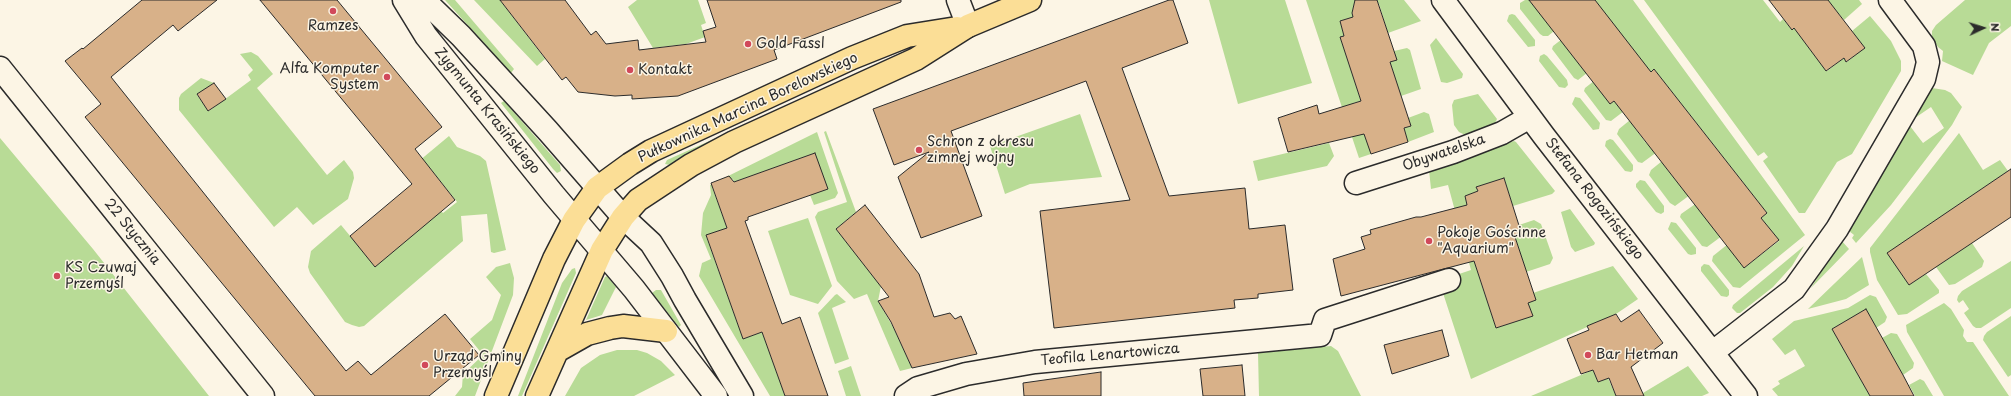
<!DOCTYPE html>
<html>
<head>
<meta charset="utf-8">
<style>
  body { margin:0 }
  #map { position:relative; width:2011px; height:396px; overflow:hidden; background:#fcf5e5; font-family:"Playpen Sans",sans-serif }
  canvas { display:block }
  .north { position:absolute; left:1963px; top:8px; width:40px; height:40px; -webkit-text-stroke:3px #fcf5e5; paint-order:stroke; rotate:86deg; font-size:11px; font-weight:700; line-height:16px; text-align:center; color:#2b2b2b }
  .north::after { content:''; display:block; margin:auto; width:14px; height:18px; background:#2b2b2b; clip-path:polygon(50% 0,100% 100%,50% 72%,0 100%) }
</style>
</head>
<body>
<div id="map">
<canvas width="2011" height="396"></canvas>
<div class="north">N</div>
</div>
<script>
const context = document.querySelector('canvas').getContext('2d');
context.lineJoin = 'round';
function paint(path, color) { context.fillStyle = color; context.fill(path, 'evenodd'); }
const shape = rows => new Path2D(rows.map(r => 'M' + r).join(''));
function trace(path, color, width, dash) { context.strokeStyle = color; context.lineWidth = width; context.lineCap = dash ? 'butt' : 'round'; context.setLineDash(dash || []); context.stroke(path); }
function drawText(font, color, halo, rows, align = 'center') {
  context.font = font + ' "Playpen Sans",sans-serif'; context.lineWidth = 3; context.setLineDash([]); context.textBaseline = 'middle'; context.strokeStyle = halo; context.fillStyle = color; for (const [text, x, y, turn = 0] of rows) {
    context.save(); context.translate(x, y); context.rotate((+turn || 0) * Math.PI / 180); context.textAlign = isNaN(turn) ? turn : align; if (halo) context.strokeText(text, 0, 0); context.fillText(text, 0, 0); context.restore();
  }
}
const green = shape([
  [445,0,455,0,514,69,511,73],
  [474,0,500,0,545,59,537,66],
  [637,0,698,0,706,23,701,25,705,37,686,44,653,48,628,7],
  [1209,0,1285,0,1312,83,1238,104],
  [1306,0,1355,0,1352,13,1353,17,1340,21,1344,36,1340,37,1361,101,1354,103,1371,154,1359,158],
  [1374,0,1404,0,1421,21,1388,33,1379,4],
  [1525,0,1538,0,1559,27,1548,36,1543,36,1540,34,1520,9,1520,3],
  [1595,0,1633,0,1805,235,1740,288,1733,287,1712,261,1713,256,1733,240,1745,267,1779,241,1761,218,1767,213,1654,69,1645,76],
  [1644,0,1763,0,1780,22,1783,19,1792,30,1798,25,1803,40,1827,71,1844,58,1847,62,1864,48,1852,31,1870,16,1891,41,1901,61,1901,71,1852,154,1837,162,1805,213,1799,213,1763,161,1768,157,1764,152,1758,156],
  [1819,0,1859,0,1862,4,1844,20,1829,2],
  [1965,0,2011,0,2011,26,1989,43,1973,75,1942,61,1943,51,1938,47,1932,38,1932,31,1936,25],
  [1512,14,1515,15,1535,40,1535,46,1528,47,1507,21,1509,15],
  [1566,36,1592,69,1578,80,1574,78,1552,49,1553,46],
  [1436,38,1463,74,1462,78,1447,83,1441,82,1430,45],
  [1407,48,1410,50,1421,89,1401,96,1390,62,1396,60,1394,51],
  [251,52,258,56,273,74,257,88,327,175,344,160,353,172,354,178,348,199,313,225,297,207,274,227,179,110,179,98,181,94,201,78,214,83,197,95,209,111,251,80,248,75,253,70,240,54],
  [1544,54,1547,56,1567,80,1568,85,1565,88,1559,87,1539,61,1540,56],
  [1599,77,1610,104,1619,97,1628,108,1611,121,1606,120,1584,91,1585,88],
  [1932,88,1945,90,1951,93,1962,107,1952,125,1891,205,1856,243,1852,238,1854,235,1849,231,1910,126,1923,143,1944,128,1931,107,1912,120],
  [1478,94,1497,119,1495,123,1492,126,1465,135,1459,132,1454,125,1452,105,1454,100],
  [1575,97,1580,98,1600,123,1599,129,1593,130,1572,104],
  [504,101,560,165,561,171,557,173,553,169,501,103],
  [1424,112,1429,114,1434,132,1408,142,1404,128,1411,126,1408,118],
  [1080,114,1102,177,1030,184,1005,194,990,146],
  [1635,116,1634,127,1646,143,1661,149,1642,163,1638,162,1617,134,1619,129],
  [826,131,856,212,836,229,881,286,878,301,893,327,912,368,900,371,867,294,854,299,837,281,815,217,818,212,847,202,824,132],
  [817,132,838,193,835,198,814,205,810,195,815,153,734,182,733,179,712,187,727,228,706,236,743,339,762,332,785,396,770,396,699,276,702,263,711,259,701,235,703,213,711,195,710,185],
  [1959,133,1983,170,2000,160,2008,171,1888,253,1909,285,1926,274,1939,290,1939,293,1907,314,1898,315,1877,280,1870,252,1870,248],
  [725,134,726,138,670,165,665,164,667,160],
  [449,136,457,147,480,156,486,161,506,250,494,253,491,252,487,214,461,216,463,241,364,326,359,327,352,325,345,322,310,273,308,267,311,251,341,225,375,266,441,211,443,213,457,202,430,168,407,171],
  [0,138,93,249,209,396,0,396],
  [1610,139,1613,140,1633,165,1633,170,1631,172,1625,171,1605,146,1606,141],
  [1514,141,1516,142,1555,191,1552,194,1513,206,1504,178,1476,187,1478,191,1465,196,1469,210,1479,277,1496,328,1532,316,1528,303,1533,293,1613,266,1638,299,1616,314,1471,379,1442,290,1453,276,1471,270,1448,185,1431,189,1429,170],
  [1329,143,1334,156,1327,166,1258,181,1253,161],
  [1667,157,1666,168,1679,184,1694,192,1675,206,1670,203,1649,175,1651,170],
  [1640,180,1645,181,1664,206,1664,212,1661,214,1656,212,1636,187,1636,184],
  [1701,200,1726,233,1707,247,1702,246,1680,217,1681,214],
  [1570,209,1595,243,1594,245,1575,252,1571,247,1561,212],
  [808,218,832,286,818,304,790,295,768,231],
  [1534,220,1541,224,1553,258,1550,264,1526,272,1515,237,1522,235,1519,225],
  [1671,222,1676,223,1696,248,1696,254,1691,255,1688,254,1668,229],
  [1841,240,1849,249,1811,288],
  [1972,243,1984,261,1982,267,1955,284,1949,285,1936,267],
  [1804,246,1792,266,1773,287,1740,313,1737,313,1732,308,1733,305],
  [1862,257,1869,285,1846,299,1808,309],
  [2011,261,2011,308,1981,328,1976,328,1973,326,1964,313,1969,309,1963,300,1959,303,1957,300,1958,296,1962,291],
  [510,263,514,278,513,295,475,396,455,396,462,387,463,374,483,355,470,339,492,320,501,295,486,277,496,267],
  [1704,264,1709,265,1729,290,1729,295,1727,297,1721,296,1701,271,1701,267],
  [575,268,576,273,522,396,518,396,562,283,572,269],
  [607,276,616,287,602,315,586,320,605,277],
  [656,290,661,290,681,325,679,327,652,293],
  [837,294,846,302,832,308,849,359,835,364,818,313,835,295],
  [1870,295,1876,297,1887,317,1885,322,1876,328,1865,310,1832,329,1870,396,1778,396,1772,389,1780,384,1778,381,1805,366,1795,349,1785,355,1772,339,1794,321,1848,308],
  [1944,303,1951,309,1964,330,1963,336,1967,342,1973,342,2009,396,1944,396,1907,332,1906,325],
  [2011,316,2011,375,2008,377,1983,340,1984,336,1987,332],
  [1891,333,1897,334,1914,363,1913,368,1903,375,1882,338],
  [1331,346,1338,351,1361,396,1259,396,1258,353],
  [617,350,637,350,647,353,661,361,675,375,634,396,565,396,581,368,600,355],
  [851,366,861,396,846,396,838,371],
  [1688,366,1709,393,1702,396,1638,396],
  [1593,370,1598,382,1608,378,1616,396,1531,396],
  [1920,379,1924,381,1933,396,1915,396,1909,385]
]);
const building = shape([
  [142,0,217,0,178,31,173,25,111,77,346,371,358,361,371,375,445,314,479,355,429,396,315,396,85,117,101,104,65,61,82,48,83,49,142,0],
  [260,0,337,0,442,127,415,149,455,200,375,267,350,236,412,184,260,0],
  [500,0,565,0,591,35,596,31,606,44,638,40,639,50,706,42,703,31,716,27,707,0,901,0,901,2,774,50,777,59,678,96,632,99,632,95,615,96,578,92,566,77,562,80,500,0],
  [1169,0,1173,0,1188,43,1122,68,1169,196,1245,188,1249,229,1285,225,1293,290,1258,294,1258,298,1234,300,1235,308,1054,328,1040,211,1130,200,1086,81,951,131,982,216,921,238,898,177,929,152,894,165,873,109,1169,0],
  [1355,0,1377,0,1397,60,1390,62,1411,126,1404,128,1408,142,1371,154,1364,134,1288,152,1278,118,1317,105,1319,114,1361,101,1340,37,1344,36,1340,21,1353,17,1352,13,1355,0],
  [1529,0,1595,0,1651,72,1654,69,1767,213,1761,218,1779,240,1744,268,1614,101,1610,104,1529,0],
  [1769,0,1828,0,1865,48,1846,62,1844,58,1826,71,1794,28,1792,30,1769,0],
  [214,83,226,99,208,111,197,94,214,83],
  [815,153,828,189,748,217,748,220,745,221,782,324,800,317,828,396,785,396,762,332,743,339,706,235,727,228,711,183,729,176,734,182,815,153],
  [2011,169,2011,217,1909,285,1887,253,2011,169],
  [1504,178,1522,235,1515,237,1536,300,1528,303,1533,316,1496,328,1474,261,1341,296,1333,259,1365,249,1361,237,1371,234,1370,230,1416,217,1421,217,1467,205,1465,196,1478,191,1476,187,1504,178],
  [865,205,919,274,934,317,950,313,955,319,961,316,977,354,912,368,891,322,878,301,889,297,836,229,865,205],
  [1866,309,1903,375,1914,396,1870,396,1832,329,1866,309],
  [1639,310,1663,343,1631,367,1644,396,1616,396,1609,378,1598,382,1593,370,1581,374,1567,339,1589,330,1587,326,1616,314,1621,322,1639,310],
  [1442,330,1449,356,1392,374,1384,345,1442,330],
  [1242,365,1245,396,1203,396,1200,369,1242,365],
  [1101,372,1101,396,1024,396,1023,383,1101,372]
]);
const minor = shape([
  [404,0,426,36,554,195,634,289,716,396],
  [424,0,461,36,548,131,623,217,651,243,672,276,685,300,742,396],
  [958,0,968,26],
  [1443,0,1544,136,1746,396],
  [0,68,263,396],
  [1356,183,1453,152,1502,133,1530,117],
  [1713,352,1794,289,1837,229,1924,79,1928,62,1924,46,1890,0],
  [906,396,918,388,966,374,1035,362,1320,335,1325,320,1449,280]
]);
const major = shape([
  [557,351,587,334,610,328,623,326,666,331],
  [496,396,554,259,574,220,597,188,630,164,651,151,852,58,907,36,957,28],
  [537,396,602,250,623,217,638,200,691,165,734,142,916,59,968,26,1030,0]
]);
const markers = [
  [333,11,4,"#d1495b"],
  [748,44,4,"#d1495b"],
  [630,70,4,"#d1495b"],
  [387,77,4,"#d1495b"],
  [919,150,4,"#d1495b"],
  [1429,241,4,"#d1495b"],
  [57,276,4,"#d1495b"],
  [1588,355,4,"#d1495b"],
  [425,365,4,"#d1495b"]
];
const poiNames = [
  ["Ramzes",333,26,"center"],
  ["Gold Fassl",756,44],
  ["Alfa Komputer",379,69,"right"],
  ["System",379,85,"right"],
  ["Kontakt",638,70],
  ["Schron z okresu",927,142],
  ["zimnej wojny",927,158],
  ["Pokoje Gościnne",1437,233],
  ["\"Aquarium\"",1437,249],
  ["KS Czuwaj",65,268],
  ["Przemyśl",65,284],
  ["Bar Hetman",1596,355],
  ["Urząd Gminy",433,357],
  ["Przemyśl",433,373]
];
const streetNames = [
  ["Pułkownika Marcina Borelowskiego",748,108,-25],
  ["Zygmunta Krasińskiego",487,111,51],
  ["Obywatelska",1444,153,-19],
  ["Stefana Rogozińskiego",1594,199,52],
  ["22 Stycznia",132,232,51],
  ["Teofila Lenartowicza",1110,355,-5]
];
paint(green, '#b8db96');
paint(building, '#d8b189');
trace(building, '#2b2b2b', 1);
trace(minor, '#2b2b2b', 25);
trace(major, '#2b2b2b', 25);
trace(minor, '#fcf5e5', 22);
trace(major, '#fbde96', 22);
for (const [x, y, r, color] of markers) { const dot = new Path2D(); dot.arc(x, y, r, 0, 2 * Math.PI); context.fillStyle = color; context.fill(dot); trace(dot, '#fcf5e5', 1.5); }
drawText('14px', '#2b2b2b', '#fcf5e5', poiNames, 'left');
drawText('14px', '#2b2b2b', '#fcf5e5', streetNames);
</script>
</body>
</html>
